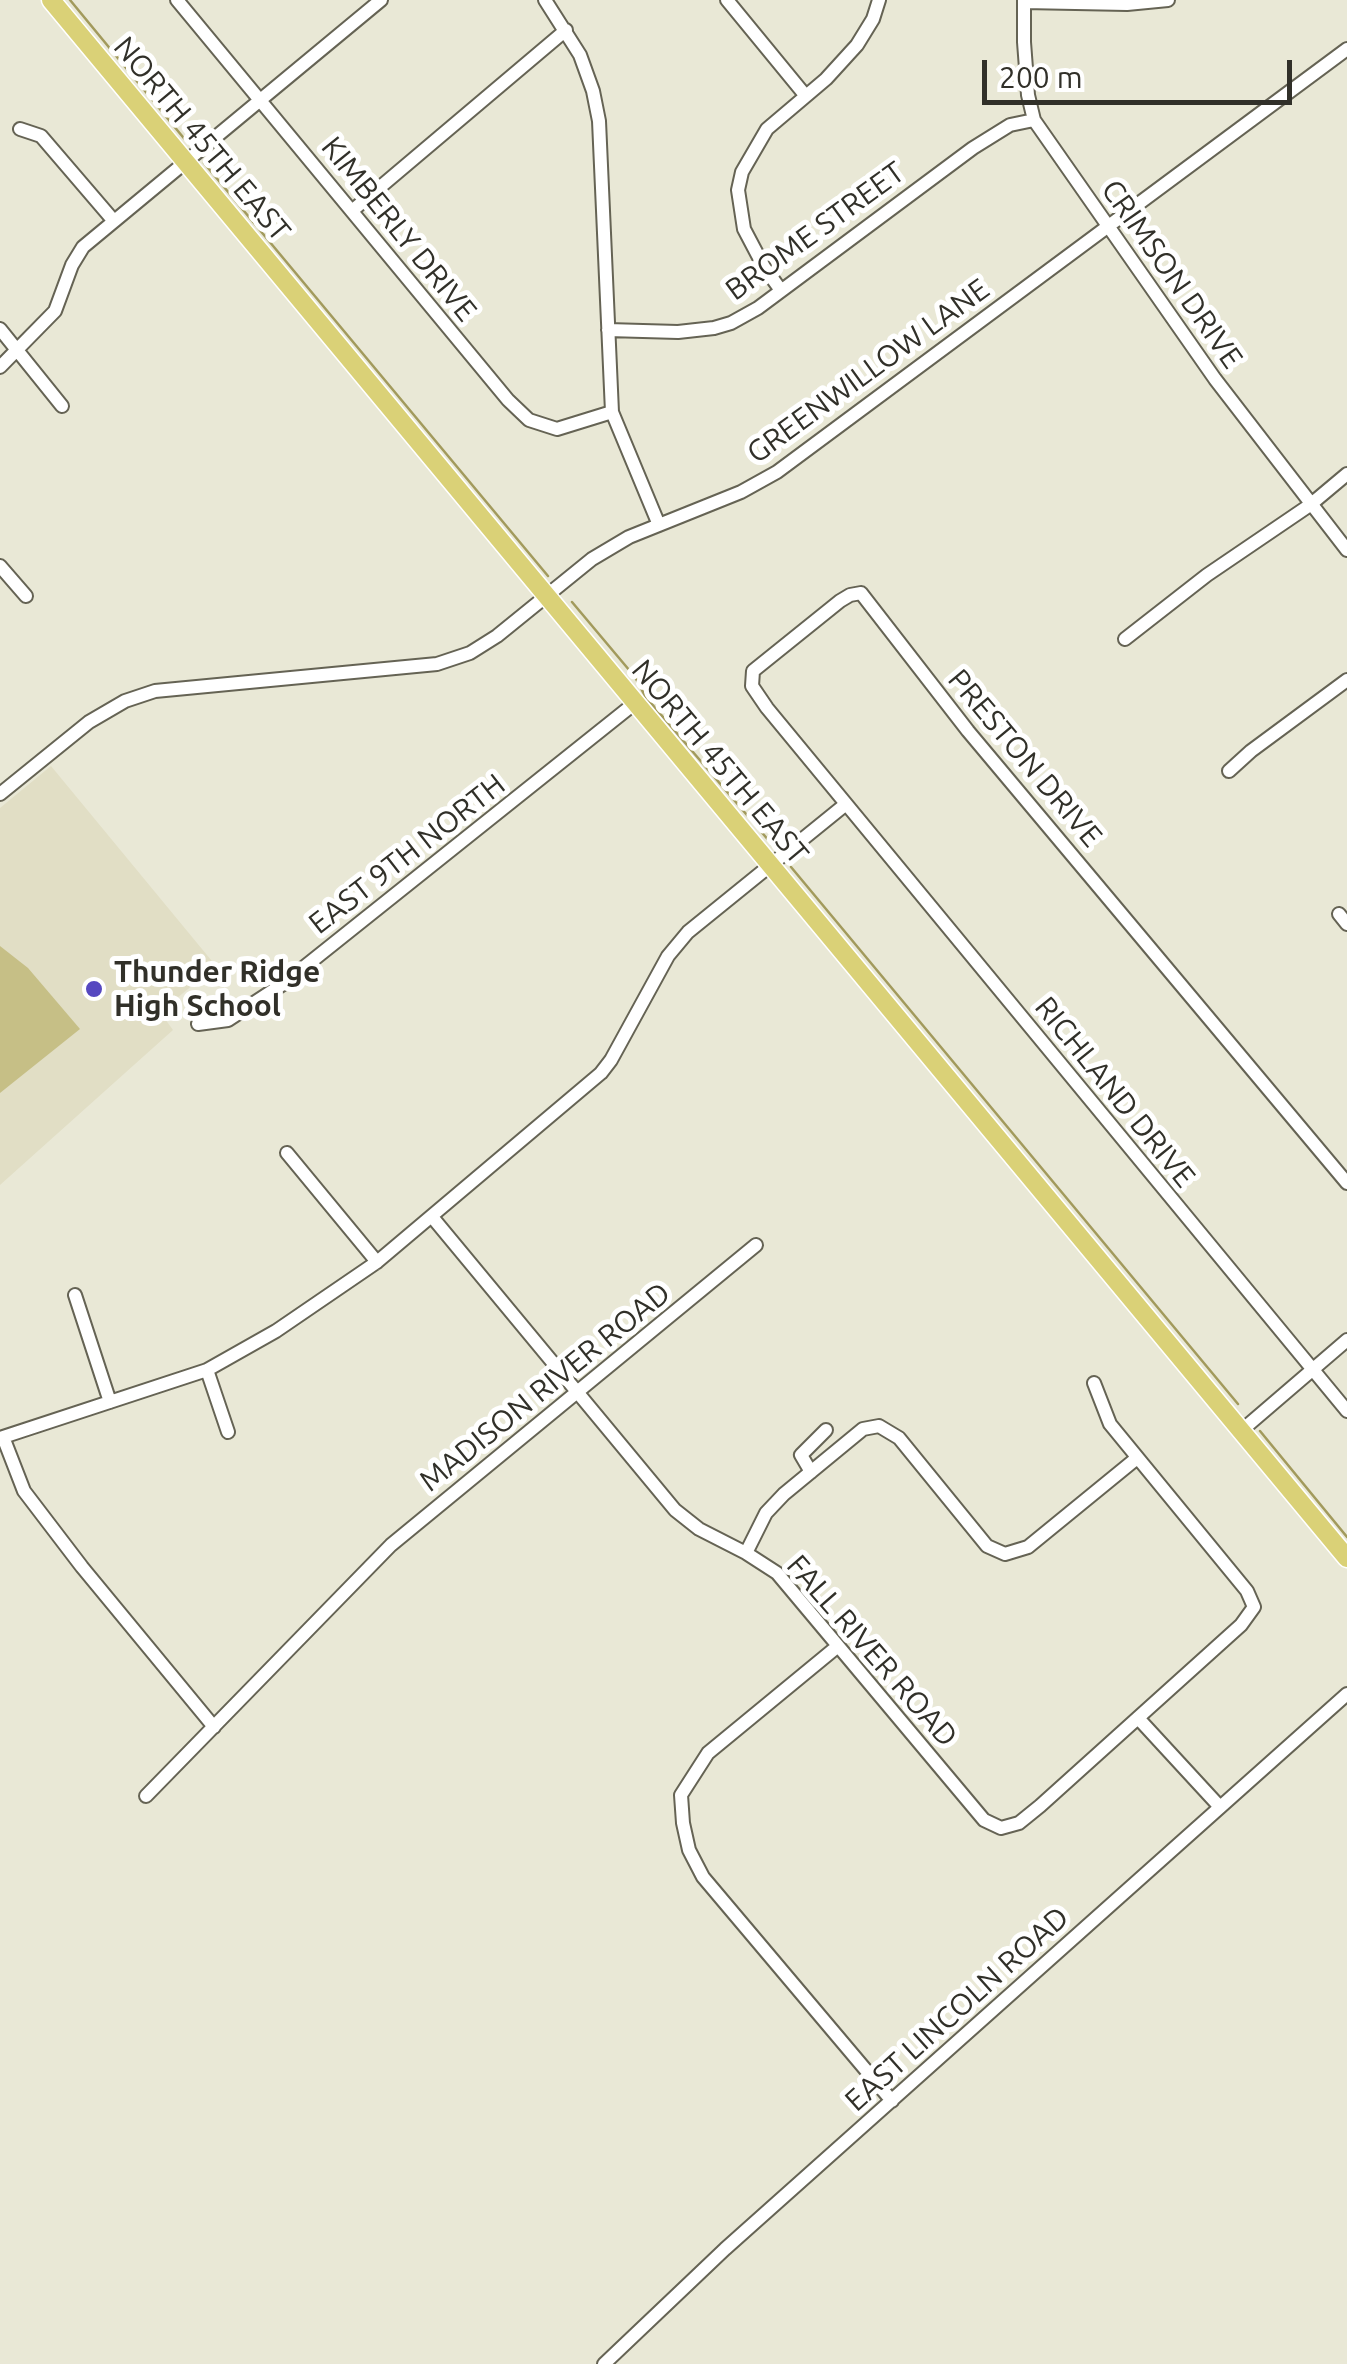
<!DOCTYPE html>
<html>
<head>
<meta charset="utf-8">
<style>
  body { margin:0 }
  #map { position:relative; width:1347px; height:2364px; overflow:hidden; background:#e9e8d6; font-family:Ubuntu,sans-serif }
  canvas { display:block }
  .scale { position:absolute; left:982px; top:60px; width:310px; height:45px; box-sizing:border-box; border:5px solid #313029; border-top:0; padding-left:12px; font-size:30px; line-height:35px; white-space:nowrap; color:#313029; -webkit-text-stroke:8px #fff; paint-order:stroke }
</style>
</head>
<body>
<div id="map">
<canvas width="1347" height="2364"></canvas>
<div class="scale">200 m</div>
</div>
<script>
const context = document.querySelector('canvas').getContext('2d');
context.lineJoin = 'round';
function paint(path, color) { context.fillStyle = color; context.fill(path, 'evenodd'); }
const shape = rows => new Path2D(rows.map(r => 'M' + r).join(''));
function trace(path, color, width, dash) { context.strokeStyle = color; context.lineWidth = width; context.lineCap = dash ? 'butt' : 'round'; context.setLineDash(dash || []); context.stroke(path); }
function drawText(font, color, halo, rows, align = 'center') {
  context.font = font + ' Ubuntu,sans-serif'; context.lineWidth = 10; context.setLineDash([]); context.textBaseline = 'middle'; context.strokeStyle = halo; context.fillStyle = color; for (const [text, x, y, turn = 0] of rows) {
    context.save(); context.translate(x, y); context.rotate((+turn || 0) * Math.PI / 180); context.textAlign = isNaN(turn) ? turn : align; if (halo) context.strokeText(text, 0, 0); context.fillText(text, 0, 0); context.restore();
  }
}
const built = shape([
  [51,766,216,966,160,1012,173,1030,0,1185,0,808]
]);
const green = shape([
  [0,946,28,968,80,1029,0,1093]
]);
const stream = shape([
  [70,0,187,142],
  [204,163,548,576],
  [572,602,635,677,645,696,770,842],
  [791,867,1238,1404],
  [1260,1431,1347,1537]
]);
const minor = shape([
  [177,0,508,400,529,420,557,429,612,412],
  [545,0,580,55,593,91,599,121,612,412,659,525],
  [727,0,805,95],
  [1024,0,1024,42,1028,95,1034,120,1215,379,1347,550],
  [1024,2,1127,4,1168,0],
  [20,129,41,136,113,220],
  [353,210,566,30],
  [780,289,764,267,744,229,738,190,742,172,767,129,826,79,857,45,873,19,879,0],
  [0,329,62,406],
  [608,330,678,332,714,328,731,323,758,308,973,148,1010,125,1034,120],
  [0,367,55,311,72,265,83,247,381,0],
  [0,566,26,596],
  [1125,639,1207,575,1310,505,1347,474],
  [1229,771,1251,751,1347,680],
  [0,794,89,722,125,701,155,691,437,664,470,653,497,636,592,559,629,537,741,492,777,472,1347,49],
  [1339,914,1347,924],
  [198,1024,228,1020,283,984,635,703],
  [287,1153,377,1262],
  [1347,1183,968,731,861,593,850,595,840,601,753,671,752,686,767,708,1347,1411],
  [433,1218,675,1510,699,1529,746,1553,777,1573,984,1820,1001,1828,1019,1823,1040,1806,1241,1625,1254,1607,1247,1591,1110,1424,1094,1383],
  [75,1295,110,1402],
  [207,1370,228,1432],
  [1241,1431,1347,1340],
  [3,1437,24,1491,82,1567,214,1727],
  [0,1438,207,1370,276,1331,377,1262,601,1073,611,1060,668,956,688,932,846,804],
  [811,1472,801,1455,826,1430],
  [746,1553,766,1513,784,1494,863,1429,879,1426,899,1438,987,1546,1005,1554,1028,1547,1137,1458],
  [838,1646,708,1753,681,1795,683,1823,689,1850,703,1877,892,2101],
  [1138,1718,1220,1807],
  [146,1796,391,1545,756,1245],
  [604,2364,725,2249,1347,1694]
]);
const major = shape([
  [51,0,1347,1558]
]);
const markers = [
  [94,989,10,"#5648c0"]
];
const streetNames = [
  ["NORTH 45TH EAST",202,139,50],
  ["KIMBERLY DRIVE",399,229,51],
  ["BROME STREET",815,231,-36],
  ["CRIMSON DRIVE",1172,274,55],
  ["GREENWILLOW LANE",868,371,-36],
  ["PRESTON DRIVE",1025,758,50],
  ["NORTH 45TH EAST",720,762,50],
  ["EAST 9TH NORTH",407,854,-38],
  ["RICHLAND DRIVE",1115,1092,51],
  ["MADISON RIVER ROAD",545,1387,-39],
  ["FALL RIVER ROAD",872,1651,49],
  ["EAST LINCOLN ROAD",957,2009,-42]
];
const poiNames = [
  ["Thunder Ridge",114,972],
  ["High School",114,1006]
];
paint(built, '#e1dec5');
paint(green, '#c6bf86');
trace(stream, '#a29a5c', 2.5);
trace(minor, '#656354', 16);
trace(major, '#fff', 21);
trace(minor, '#fff', 12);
trace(major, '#dad177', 18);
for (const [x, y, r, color] of markers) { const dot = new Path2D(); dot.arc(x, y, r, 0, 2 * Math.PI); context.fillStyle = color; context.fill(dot); trace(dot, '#fff', 4); }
drawText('30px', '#313029', '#fff', streetNames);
drawText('bold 30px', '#313029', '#fff', poiNames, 'left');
</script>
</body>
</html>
